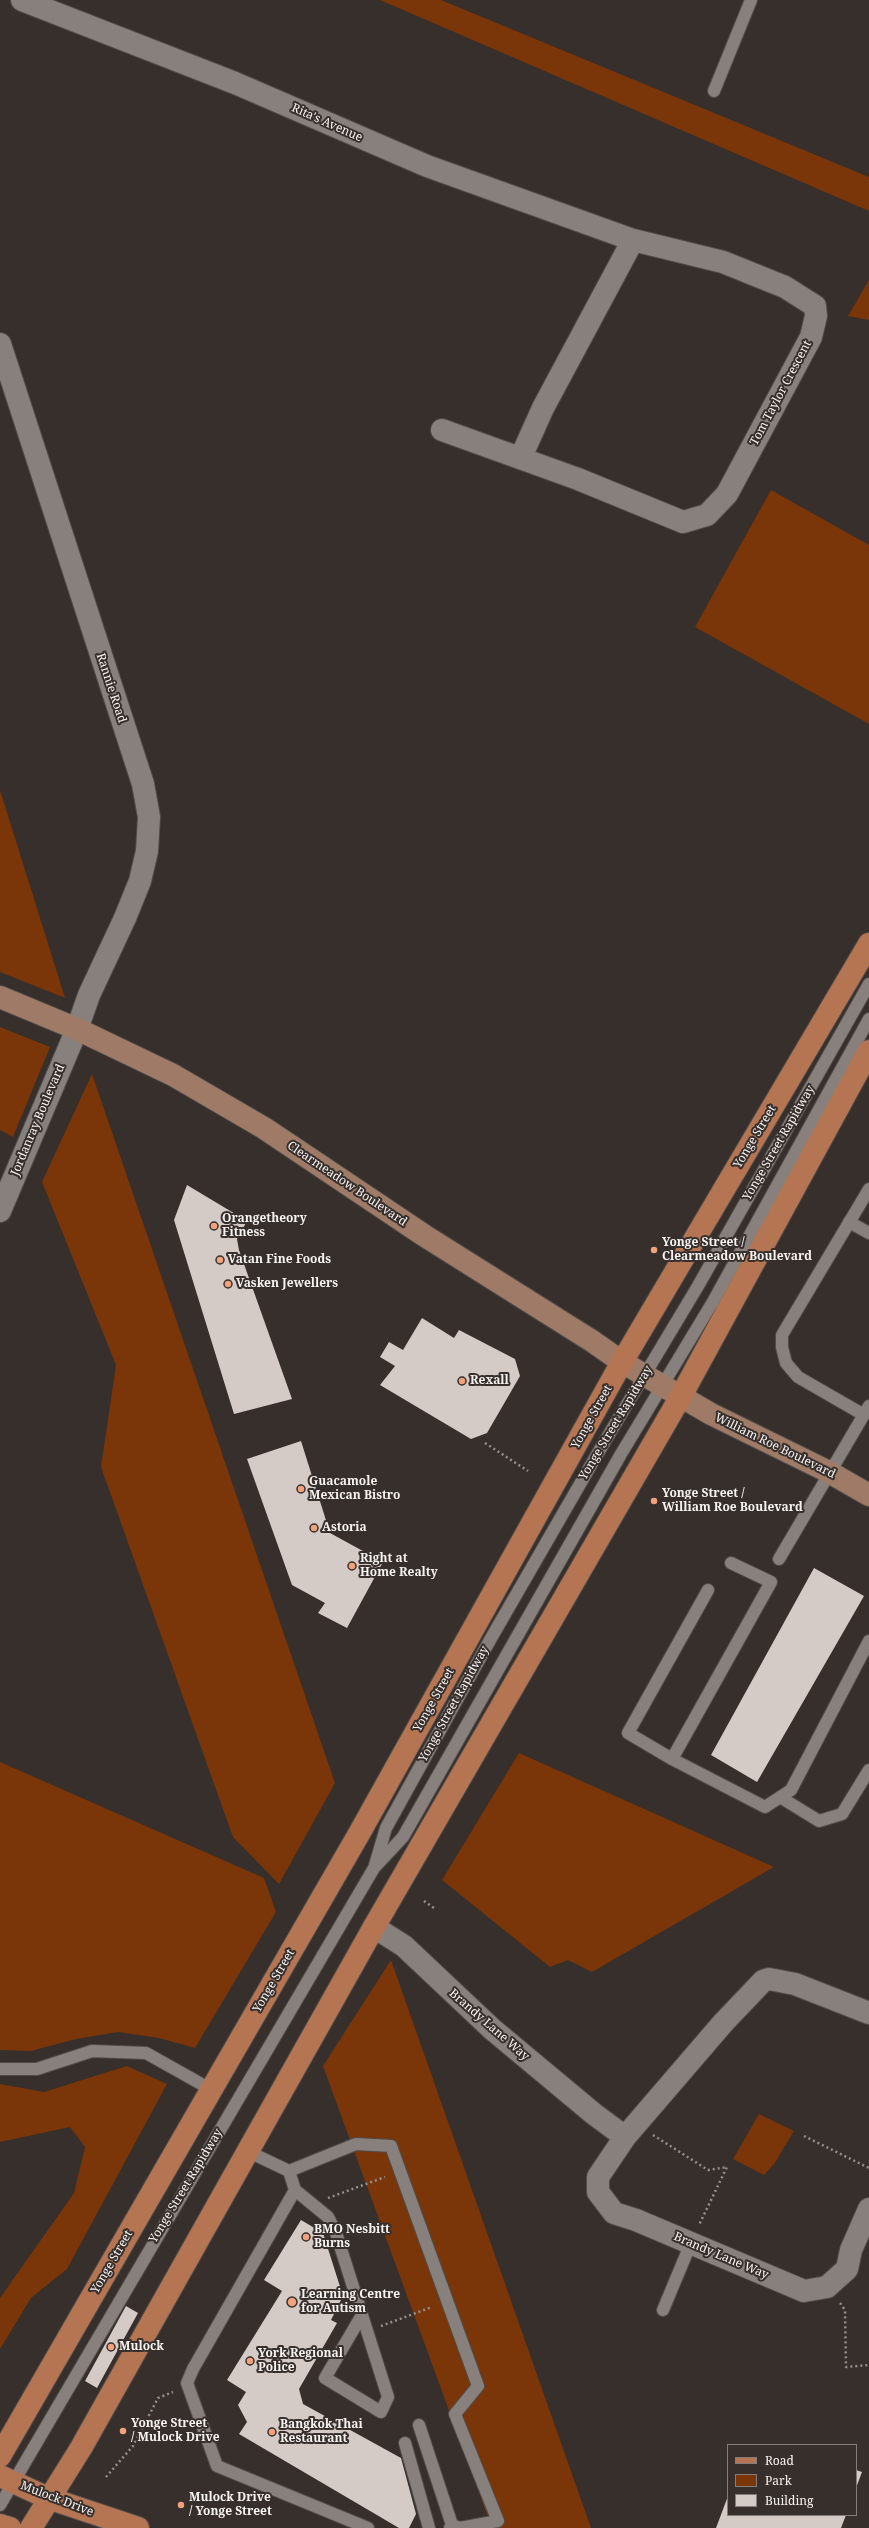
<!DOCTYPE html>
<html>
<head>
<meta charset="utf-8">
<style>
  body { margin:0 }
  #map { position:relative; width:869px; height:2528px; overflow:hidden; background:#362f2c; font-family:"Noto Serif",serif }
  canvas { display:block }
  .legend { position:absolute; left:727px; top:2444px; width:130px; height:72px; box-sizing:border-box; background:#362f2c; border:1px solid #837d7b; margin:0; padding:5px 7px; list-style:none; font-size:12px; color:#f7f3f1 }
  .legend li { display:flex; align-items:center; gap:8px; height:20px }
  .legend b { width:20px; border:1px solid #837d7b }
</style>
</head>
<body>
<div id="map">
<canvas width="869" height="2528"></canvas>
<ul class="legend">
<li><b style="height:5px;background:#b67552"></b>Road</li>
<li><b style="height:11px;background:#7a3508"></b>Park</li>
<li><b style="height:11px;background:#d4cbc7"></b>Building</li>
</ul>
</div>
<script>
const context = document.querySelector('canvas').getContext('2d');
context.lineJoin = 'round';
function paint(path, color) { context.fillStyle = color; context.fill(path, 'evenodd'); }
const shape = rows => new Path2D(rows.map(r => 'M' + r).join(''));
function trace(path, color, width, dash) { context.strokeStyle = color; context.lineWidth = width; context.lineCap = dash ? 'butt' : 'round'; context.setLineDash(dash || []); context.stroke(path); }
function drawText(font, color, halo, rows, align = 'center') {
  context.font = font + ' "Noto Serif",serif'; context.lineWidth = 4; context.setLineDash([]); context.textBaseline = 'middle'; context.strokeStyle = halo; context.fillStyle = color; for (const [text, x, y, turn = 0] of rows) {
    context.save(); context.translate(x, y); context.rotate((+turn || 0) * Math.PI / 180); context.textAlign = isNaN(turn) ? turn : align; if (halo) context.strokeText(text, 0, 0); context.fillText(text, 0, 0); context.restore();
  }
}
const green = shape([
  [380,0,441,0,869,177,869,211],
  [869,280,869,320,848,316],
  [771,490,869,545,869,724,695,627],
  [0,790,65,998,0,972],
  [0,1027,50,1047,13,1137,0,1130],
  [92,1074,335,1783,279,1884,233,1837,101,1467,116,1365,42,1182],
  [519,1753,774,1867,592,1972,568,1960,550,1967,442,1880],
  [0,1762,264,1878,276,1912,195,2048,159,2038,118,2032,76,2039,31,2051,0,2050],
  [391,1960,591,2528,492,2528,323,2066],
  [127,2066,167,2084,67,2269,31,2298,0,2349,0,2298,74,2193,85,2147,70,2127,0,2142,0,2084,44,2092],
  [759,2114,794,2131,774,2164,764,2175,733,2159]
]);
const building = shape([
  [187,1185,247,1221,237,1239,239,1250,292,1399,234,1414,174,1220],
  [422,1318,454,1338,459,1330,515,1359,520,1376,487,1433,471,1439,380,1385,395,1366,380,1357,389,1342,403,1350],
  [301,1441,330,1533,383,1562,347,1628,318,1613,325,1603,292,1585,247,1459],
  [814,1568,864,1596,757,1782,711,1755],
  [301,2220,323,2233,343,2296,331,2320,337,2323,299,2389,303,2404,401,2458,416,2514,409,2528,399,2528,239,2434,247,2422,238,2405,246,2392,227,2380,282,2291,264,2280],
  [126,2306,138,2313,97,2388,85,2381],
  [856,2470,862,2472,856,2488],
  [728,2496,728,2515,846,2515,841,2528,716,2528]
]);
const path = shape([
  [485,1443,528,1471],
  [424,1901,434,1908],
  [653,2135,708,2170,727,2167,699,2225],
  [804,2136,869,2168],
  [328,2198,385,2177],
  [840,2303,845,2310,846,2367,869,2365],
  [381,2326,432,2307],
  [106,2477,133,2446,158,2398,173,2392]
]);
const lane = shape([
  [714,91,751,0],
  [849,1222,869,1233],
  [864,1415,798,1377,786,1363,782,1347,782,1335,869,1189],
  [779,1559,869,1406],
  [731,1563,771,1582,672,1759,765,1807,791,1790,869,1641],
  [672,1759,628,1733,708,1590],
  [780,1797,819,1821,842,1814,869,1770],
  [375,1865,386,1828,490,1640,602,1446,698,1286,869,984],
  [0,2069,37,2069,92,2051,146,2053,212,2090],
  [247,2151,289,2171,295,2190,193,2369,187,2383,217,2466,368,2528],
  [289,2171,356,2144,391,2146,478,2386,455,2414,498,2521,460,2528,452,2525],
  [295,2190,328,2217,336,2233,388,2397,381,2412,325,2378,362,2315],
  [663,2310,691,2243],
  [419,2425,452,2525,450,2528],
  [405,2443,429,2528],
  [0,2505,374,1868,403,1837,621,1454,714,1300,869,1019]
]);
const street = shape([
  [22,0,235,83,427,166,633,240,723,262,785,287,815,306,816,316,811,337,727,494,707,515,683,522,578,479,442,430],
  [0,344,143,784,149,817,147,851,140,881,125,918,89,995,77,1029,0,1211],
  [521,457,543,408,633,240],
  [374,1927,404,1946,492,2029,594,2114,625,2137],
  [869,2013,795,1984,769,1979,763,1981,723,2023,625,2137,598,2177,598,2192,614,2213,636,2220,804,2291,827,2287,847,2269,851,2250,869,2209]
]);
const secondary = shape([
  [0,997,77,1029,173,1075,264,1128,425,1236,592,1341,622,1362,711,1414,829,1472,869,1495]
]);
const primary = shape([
  [0,2456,360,1832,622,1362,869,944],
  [0,2476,48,2498,138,2528],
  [0,2525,10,2528],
  [31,2528,81,2448,374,1927,681,1396,869,1051]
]);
const markers = [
  [214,1226,4,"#f1a27b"],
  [654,1250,4,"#f1a27b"],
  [220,1260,4,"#f1a27b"],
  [228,1284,4,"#f1a27b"],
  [462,1381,4,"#f1a27b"],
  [301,1489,4,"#f1a27b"],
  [654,1501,4,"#f1a27b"],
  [314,1528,4,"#f1a27b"],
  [352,1566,4,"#f1a27b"],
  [306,2237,4,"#f1a27b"],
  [292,2302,5,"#f1a27b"],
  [111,2347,4,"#f1a27b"],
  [250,2361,4,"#f1a27b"],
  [123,2431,4,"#f1a27b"],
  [272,2432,4,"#f1a27b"],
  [181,2505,4,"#f1a27b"]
];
const streetNames = [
  ["Rita's Avenue",327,123,24],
  ["Tom Taylor Crescent",781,393,-62],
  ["Rannie Road",111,688,72],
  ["Jordanray Boulevard",38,1120,-67],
  ["Yonge Street",755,1137,-59],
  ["Yonge Street Rapidway",779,1143,-60],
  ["Clearmeadow Boulevard",347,1184,34],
  ["Yonge Street",592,1417,-61],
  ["Yonge Street Rapidway",616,1423,-59],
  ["William Roe Boulevard",775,1446,26],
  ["Yonge Street",434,1700,-61],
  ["Yonge Street Rapidway",454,1704,-61],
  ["Yonge Street",274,1981,-60],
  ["Brandy Lane Way",489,2025,41],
  ["Yonge Street Rapidway",186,2186,-59],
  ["Brandy Lane Way",721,2256,23],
  ["Yonge Street",112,2262,-60],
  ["Mulock Drive",57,2499,21]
];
const poiNames = [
  ["Orangetheory",222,1219],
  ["Fitness",222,1233],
  ["Yonge Street /",662,1243],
  ["Clearmeadow Boulevard",662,1257],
  ["Vatan Fine Foods",228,1260],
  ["Vasken Jewellers",236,1284],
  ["Rexall",470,1381],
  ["Guacamole",309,1482],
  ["Mexican Bistro",309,1496],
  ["Yonge Street /",662,1494],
  ["William Roe Boulevard",662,1508],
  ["Astoria",322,1528],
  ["Right at",360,1559],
  ["Home Realty",360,1573],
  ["BMO Nesbitt",314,2230],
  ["Burns",314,2244],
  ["Learning Centre",301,2295],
  ["for Autism",301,2309],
  ["Mulock",119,2347],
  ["York Regional",258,2354],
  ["Police",258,2368],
  ["Yonge Street",131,2424],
  ["/ Mulock Drive",131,2438],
  ["Bangkok Thai",280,2425],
  ["Restaurant",280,2439],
  ["Mulock Drive",189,2498],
  ["/ Yonge Street",189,2512]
];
paint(green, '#7a3508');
paint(building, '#d4cbc7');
trace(lane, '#514c49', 14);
trace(street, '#514c49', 24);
trace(secondary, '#514c49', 24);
trace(primary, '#514c49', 24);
trace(path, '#95908d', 2.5, [2, 3]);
trace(lane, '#88807c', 12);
trace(street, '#88807c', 22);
trace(secondary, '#9f7b67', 22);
trace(primary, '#b67552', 22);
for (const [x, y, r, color] of markers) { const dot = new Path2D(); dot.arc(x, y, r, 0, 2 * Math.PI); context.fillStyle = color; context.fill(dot); trace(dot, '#362f2c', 1.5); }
drawText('12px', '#f7f3f1', '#362f2c', streetNames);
drawText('bold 12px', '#f7f3f1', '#362f2c', poiNames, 'left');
</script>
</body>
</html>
